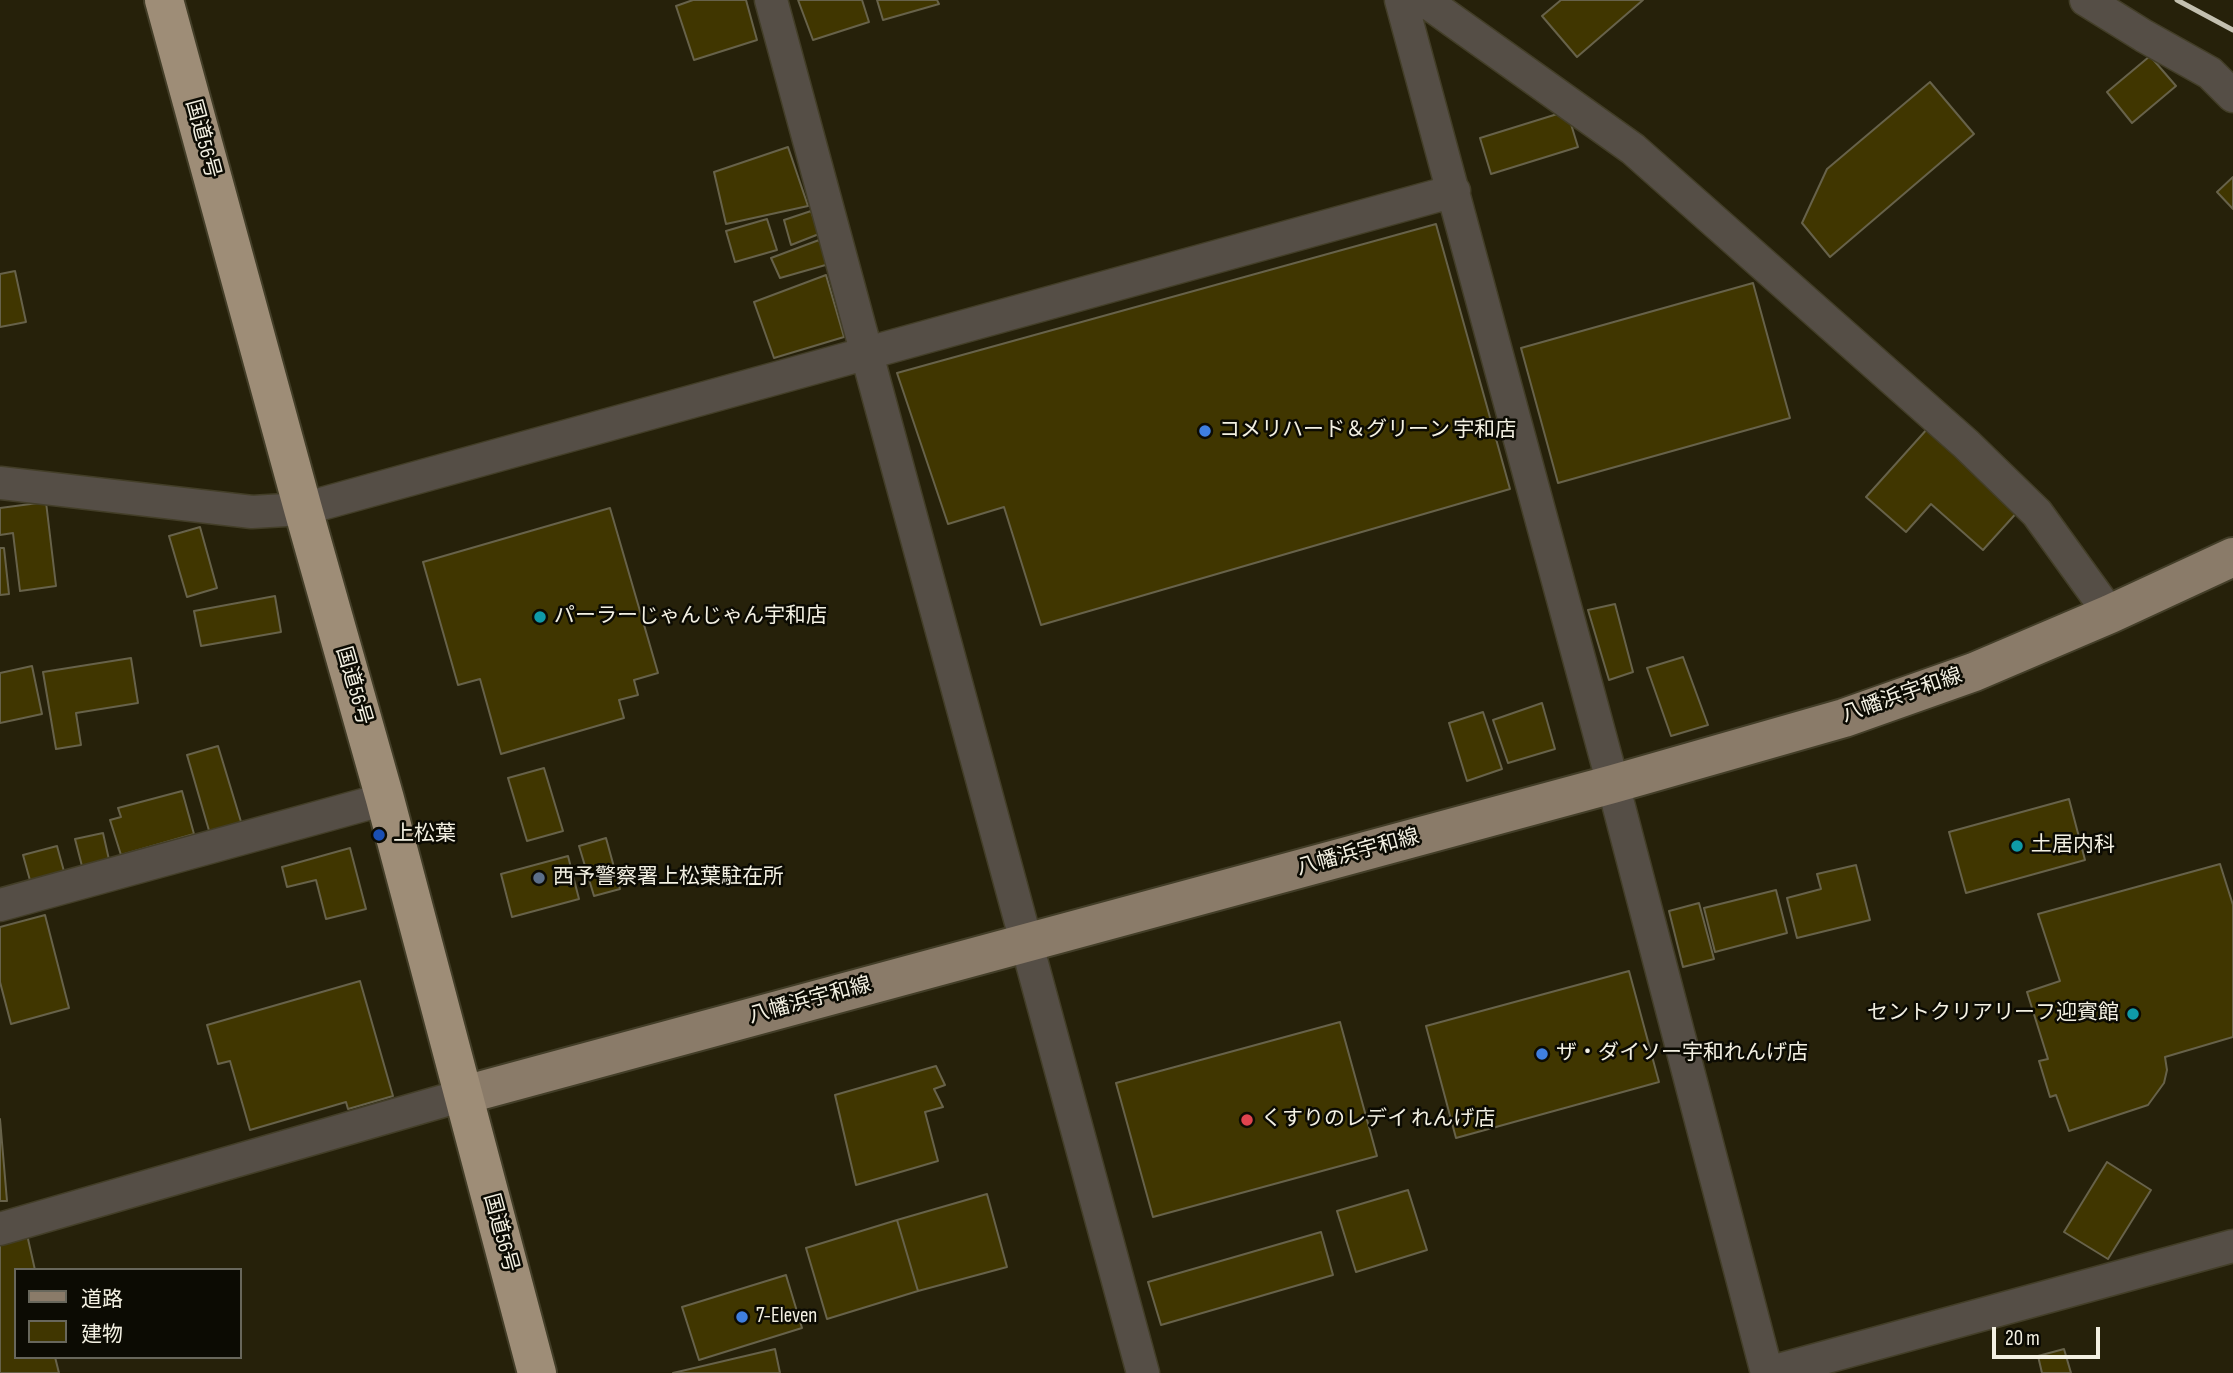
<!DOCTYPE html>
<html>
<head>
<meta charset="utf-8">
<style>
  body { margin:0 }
  #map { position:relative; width:2233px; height:1373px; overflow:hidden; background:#26210a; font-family:"Sofia Sans Condensed","Noto Sans JP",sans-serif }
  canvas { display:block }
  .legend { position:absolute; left:14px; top:1268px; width:228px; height:91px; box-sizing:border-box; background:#0c0b03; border:2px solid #68675c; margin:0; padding:9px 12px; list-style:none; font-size:21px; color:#f3f0e2 }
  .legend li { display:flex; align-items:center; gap:14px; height:35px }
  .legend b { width:35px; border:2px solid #68675c }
  .scale { position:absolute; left:1992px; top:1327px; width:108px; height:32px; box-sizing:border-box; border:4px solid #f3f0e2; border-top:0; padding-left:9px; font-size:21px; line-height:24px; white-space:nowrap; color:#f3f0e2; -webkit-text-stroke:5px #0c0b03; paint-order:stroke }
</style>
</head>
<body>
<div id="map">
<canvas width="2233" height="1373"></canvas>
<ul class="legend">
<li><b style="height:9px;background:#8a7b69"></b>道路</li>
<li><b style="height:19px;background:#403600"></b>建物</li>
</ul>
<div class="scale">20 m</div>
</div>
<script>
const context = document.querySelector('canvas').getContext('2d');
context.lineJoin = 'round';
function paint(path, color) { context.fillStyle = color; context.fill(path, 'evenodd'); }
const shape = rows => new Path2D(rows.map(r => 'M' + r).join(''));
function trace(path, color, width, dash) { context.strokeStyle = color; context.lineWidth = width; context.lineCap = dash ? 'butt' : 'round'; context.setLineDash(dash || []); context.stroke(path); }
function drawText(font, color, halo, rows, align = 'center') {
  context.font = font + ' "Sofia Sans Condensed","Noto Sans JP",sans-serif'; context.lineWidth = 5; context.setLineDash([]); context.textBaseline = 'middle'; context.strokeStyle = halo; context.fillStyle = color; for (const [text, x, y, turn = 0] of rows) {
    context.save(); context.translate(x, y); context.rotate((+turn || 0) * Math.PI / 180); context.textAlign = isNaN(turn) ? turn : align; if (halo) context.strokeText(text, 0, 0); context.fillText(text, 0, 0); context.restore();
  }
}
const building = shape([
  [693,0,746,0,757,40,694,60,676,6,693,0],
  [798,0,862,0,869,22,813,40,798,0],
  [877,0,937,0,939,4,883,20,877,0],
  [1561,0,1643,0,1577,57,1542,16,1561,0],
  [2150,56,2176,86,2132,123,2107,92,2150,56],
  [1930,82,1974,134,1830,257,1802,223,1827,169,1930,82],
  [1567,111,1578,147,1491,174,1480,138,1567,111],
  [788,147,808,206,726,224,714,172,788,147],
  [2233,177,2233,209,2217,192,2233,177],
  [811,211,819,234,791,245,784,220,811,211],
  [767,219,777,250,735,262,726,231,767,219],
  [1436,224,1510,489,1041,625,1004,507,948,524,897,373,1436,224],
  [819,240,829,264,780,278,771,258,819,240],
  [15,271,26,322,0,327,0,274,15,271],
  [826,275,844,337,774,358,754,302,826,275],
  [1753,283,1790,418,1558,483,1521,348,1753,283],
  [1928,428,2020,509,1983,550,1931,504,1906,532,1866,497,1928,428],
  [46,502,56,586,20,591,13,533,0,535,0,508,46,502],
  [610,508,658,673,634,680,638,695,619,700,624,718,501,754,480,679,458,685,423,562,610,508],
  [200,527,217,588,187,597,169,536,200,527],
  [0,548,4,548,9,594,0,595,0,548],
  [275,596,281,632,201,646,194,611,275,596],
  [1615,604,1633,672,1609,680,1588,610,1615,604],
  [1683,657,1708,725,1671,736,1647,668,1683,657],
  [131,658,138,703,76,713,81,745,56,749,43,672,131,658],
  [32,666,42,714,0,723,0,673,32,666],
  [1542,703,1555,749,1508,763,1493,720,1542,703],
  [1483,712,1502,769,1467,781,1449,723,1483,712],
  [218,746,242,825,210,834,187,755,218,746],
  [544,768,563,831,527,841,508,778,544,768],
  [182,791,194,834,121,855,110,820,121,817,118,808,182,791],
  [2069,799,2085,860,1966,893,1949,832,2069,799],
  [103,833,110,864,83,870,75,839,103,833],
  [606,838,620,889,594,896,579,846,606,838],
  [57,846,65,875,31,884,23,855,57,846],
  [350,848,366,909,326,919,316,880,287,887,282,867,350,848],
  [568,856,579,899,512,917,501,874,568,856],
  [2220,864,2233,905,2233,1037,2165,1057,2167,1070,2164,1083,2148,1105,2069,1131,2056,1095,2050,1097,2039,1061,2048,1059,2027,992,2060,981,2038,914,2220,864],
  [1856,865,1870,920,1797,938,1787,898,1821,889,1817,874,1856,865],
  [1776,890,1787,933,1715,952,1704,908,1776,890],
  [1699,903,1714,959,1683,967,1669,911,1699,903],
  [45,915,69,1008,11,1024,0,982,0,927,45,915],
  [1629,971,1659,1082,1456,1138,1426,1026,1629,971],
  [360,981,393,1096,348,1109,346,1102,250,1130,230,1061,218,1064,207,1025,360,981],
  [1340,1022,1377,1156,1153,1217,1116,1083,1340,1022],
  [936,1066,945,1085,934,1089,943,1107,925,1112,938,1161,856,1185,835,1095,936,1066],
  [0,1119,7,1201,0,1201,0,1119],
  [2107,1162,2151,1190,2108,1259,2064,1232,2107,1162],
  [1408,1190,1427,1250,1356,1272,1337,1211,1408,1190],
  [987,1194,1007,1267,918,1291,897,1220,987,1194],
  [897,1220,918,1291,827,1319,806,1248,897,1220],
  [26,1230,35,1270,16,1270,16,1357,55,1357,59,1373,0,1373,0,1237,26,1230],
  [1321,1232,1333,1275,1161,1325,1148,1282,1321,1232],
  [786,1275,802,1328,699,1360,682,1307,786,1275],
  [775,1349,780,1373,673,1373,775,1349],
  [2064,1349,2071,1373,2042,1373,2038,1356,2064,1349]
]);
const street = shape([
  [771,0,1143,1373],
  [1401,0,1613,784,1767,1373],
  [1417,0,1431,5,1633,149,1966,444,2037,513,2110,614],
  [2086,0,2144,36,2210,73,2233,96],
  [0,483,252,512,303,509,1454,191],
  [0,905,385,799],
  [0,1229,464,1095],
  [1768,1373,2233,1246]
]);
const primary = shape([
  [464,1095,1613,784,1844,718,1974,672,2110,614,2233,557]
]);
const highway = shape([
  [164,0,303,509,385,799,537,1373]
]);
const rail = shape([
  [2177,0,2233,30]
]);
const markers = [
  [1205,431,7,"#3f7fe0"],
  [540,617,7,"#0f9aa8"],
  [379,835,7,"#1a4fb4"],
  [2017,846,7,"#0f9aa8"],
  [539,878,7,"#5c6f8a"],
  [2133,1014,7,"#0f9aa8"],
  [1542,1054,7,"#3f7fe0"],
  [1247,1120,7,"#e0444e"],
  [742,1317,7,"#3f7fe0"]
];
const streetNames = [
  ["国道56号",202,139,75],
  ["国道56号",353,686,74],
  ["八幡浜宇和線",1902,696,-19],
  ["八幡浜宇和線",1358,853,-15],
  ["八幡浜宇和線",810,1001,-15],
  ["国道56号",500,1233,75]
];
const poiNames = [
  ["コメリハード＆グリーン 宇和店",1219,431],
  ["パーラーじゃんじゃん宇和店",554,617],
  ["上松葉",393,835],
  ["土居内科",2031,846],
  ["西予警察署上松葉駐在所",553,878],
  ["セントクリアリーフ迎賓館",2119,1014,"right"],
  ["ザ・ダイソー宇和れんげ店",1556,1054],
  ["くすりのレデイ れんげ店",1261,1120],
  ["7-Eleven",756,1317]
];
paint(building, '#403600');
trace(building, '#67624a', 2);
trace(street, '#433e28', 35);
trace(primary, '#433e28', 42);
trace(highway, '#433e28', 42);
trace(street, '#554e46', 32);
trace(primary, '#8a7b69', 38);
trace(highway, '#9e8d77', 38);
trace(rail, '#c3c0b0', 5);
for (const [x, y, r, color] of markers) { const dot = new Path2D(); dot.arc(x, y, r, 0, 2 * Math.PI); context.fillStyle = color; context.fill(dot); trace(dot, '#0c0b03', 2.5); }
drawText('21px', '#f3f0e2', '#0c0b03', streetNames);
drawText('21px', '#f3f0e2', '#0c0b03', poiNames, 'left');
</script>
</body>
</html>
